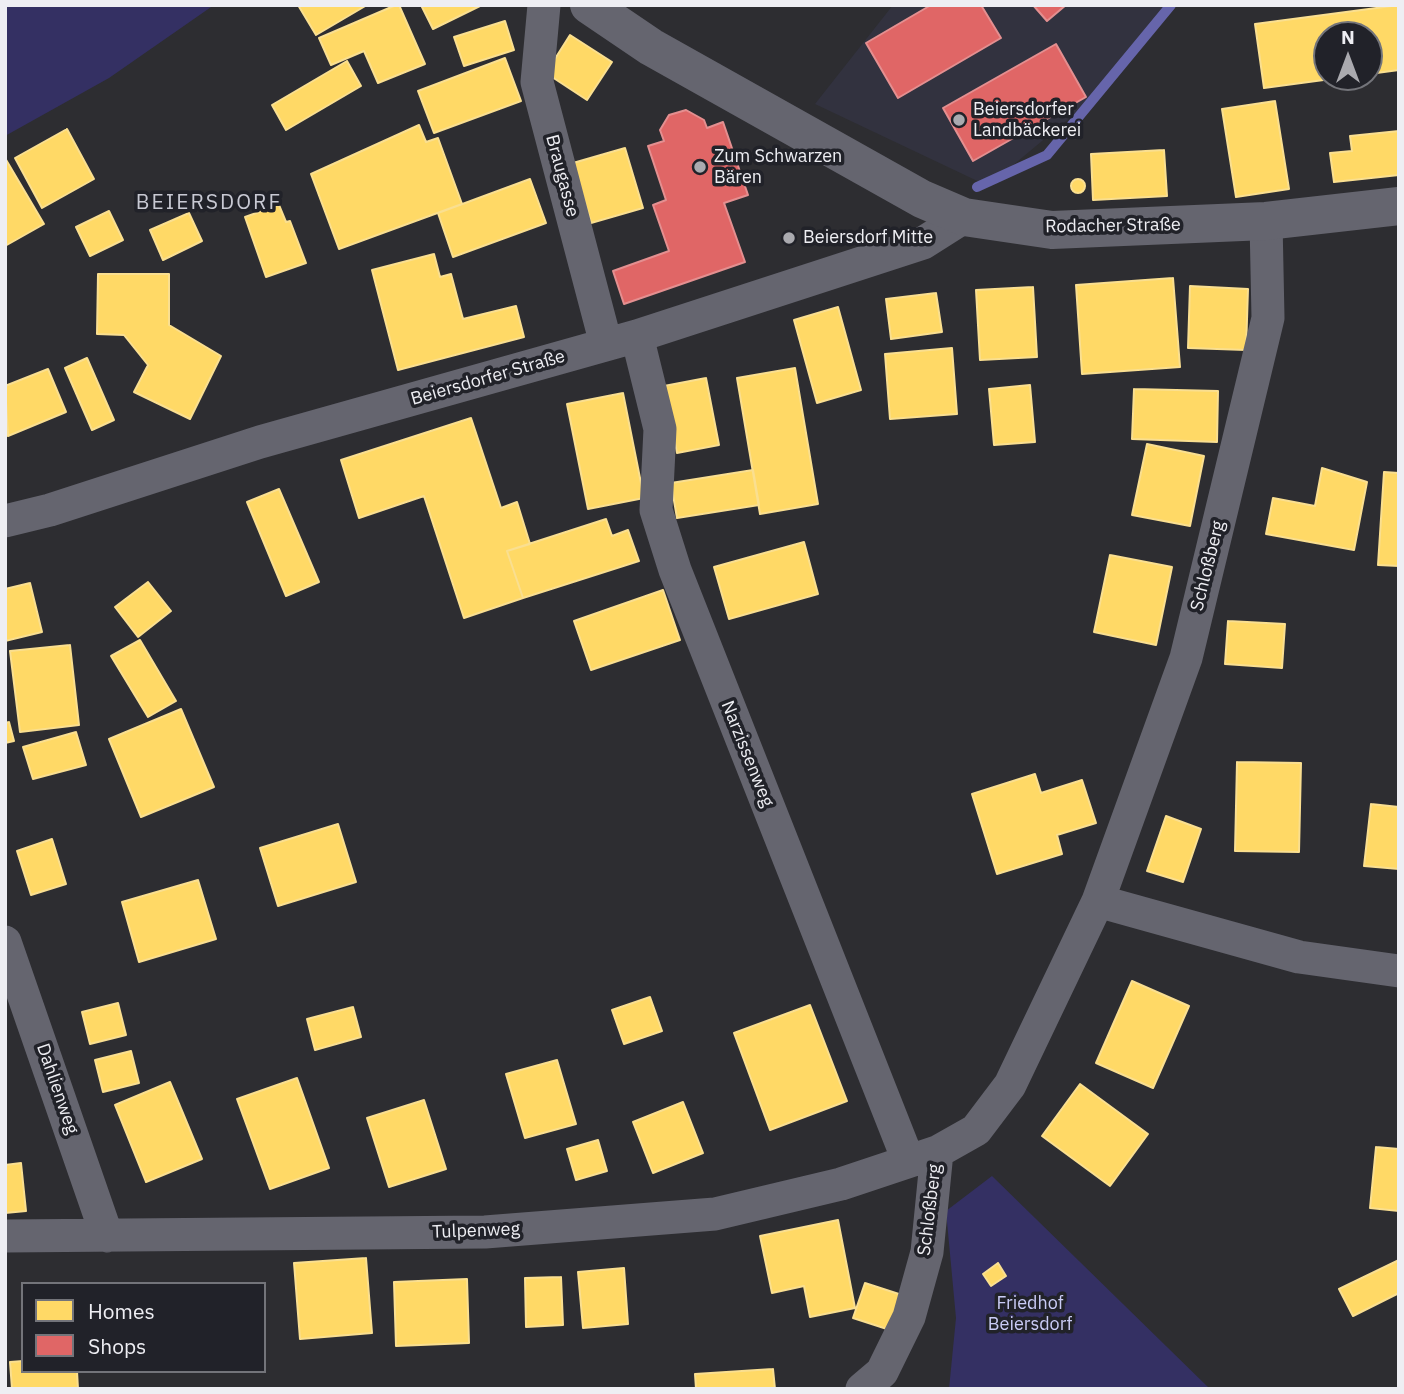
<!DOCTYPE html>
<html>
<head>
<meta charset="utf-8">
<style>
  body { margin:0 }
  #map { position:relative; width:1404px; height:1394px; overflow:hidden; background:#2d2d31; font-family:"IBM Plex Sans",sans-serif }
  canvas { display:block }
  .frame { position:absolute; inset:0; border:7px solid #eeeef3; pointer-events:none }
  .legend { position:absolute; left:21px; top:1282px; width:245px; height:91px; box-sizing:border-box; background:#212229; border:2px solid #73747a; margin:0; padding:9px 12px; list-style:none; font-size:21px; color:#eeeef3 }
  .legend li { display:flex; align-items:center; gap:14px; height:35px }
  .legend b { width:35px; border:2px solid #73747a }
  .north { position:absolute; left:1313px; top:21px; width:70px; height:70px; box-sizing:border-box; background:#212229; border:2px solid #73747a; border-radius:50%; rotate:0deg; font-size:19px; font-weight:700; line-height:28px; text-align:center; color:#eeeef3 }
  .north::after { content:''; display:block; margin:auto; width:24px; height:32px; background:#aaaaaf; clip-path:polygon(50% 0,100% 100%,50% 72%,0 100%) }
</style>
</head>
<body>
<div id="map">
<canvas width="1404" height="1394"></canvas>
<div class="frame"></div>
<ul class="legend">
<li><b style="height:19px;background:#ffd966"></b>Homes</li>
<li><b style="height:19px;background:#e06666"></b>Shops</li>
</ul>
<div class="north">N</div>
</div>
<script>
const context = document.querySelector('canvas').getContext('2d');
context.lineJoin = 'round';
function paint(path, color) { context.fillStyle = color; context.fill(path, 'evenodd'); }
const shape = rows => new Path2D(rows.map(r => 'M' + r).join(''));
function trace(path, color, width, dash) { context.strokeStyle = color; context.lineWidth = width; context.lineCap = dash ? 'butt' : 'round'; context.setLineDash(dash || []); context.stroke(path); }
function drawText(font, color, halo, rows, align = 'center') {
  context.font = font + ' "IBM Plex Sans",sans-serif'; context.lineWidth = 7; context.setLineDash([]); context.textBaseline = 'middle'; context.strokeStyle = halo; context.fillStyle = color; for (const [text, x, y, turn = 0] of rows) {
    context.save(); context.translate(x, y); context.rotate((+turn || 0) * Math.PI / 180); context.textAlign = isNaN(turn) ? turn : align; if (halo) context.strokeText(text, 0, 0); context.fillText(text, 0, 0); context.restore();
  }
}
const built = shape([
  [893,5,1166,5,1090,101,988,186,815,104]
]);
const green = shape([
  [5,5,214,5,109,78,5,136],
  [992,1176,1210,1389,949,1389,956,1318,946,1211]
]);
const homes = shape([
  [298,5,367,5,316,35,298,5],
  [396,5,399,5,425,64,378,83,364,51,331,65,319,38,396,5],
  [421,5,482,5,433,29,421,5],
  [1399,5,1399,70,1369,74,1369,35,1327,35,1327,77,1346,77,1264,88,1255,24,1399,5],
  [505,21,514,50,464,66,454,37,505,21],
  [570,35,612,62,587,100,546,73,570,35],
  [505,58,521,101,434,133,418,91,505,58],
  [347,61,361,86,286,130,272,105,347,61],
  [1275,101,1289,189,1236,197,1222,109,1275,101],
  [419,125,426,142,438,138,462,204,339,249,311,174,419,125],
  [67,129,94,179,42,208,15,158,67,129],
  [1399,131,1399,175,1334,182,1330,153,1352,151,1350,136,1399,131],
  [625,148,643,208,591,223,573,163,625,148],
  [1164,150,1167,196,1093,200,1091,154,1164,150],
  [5,158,44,224,5,246,5,158],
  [530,179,546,223,453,257,438,213,530,179],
  '1071 186a7 7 0 1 1 14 0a7 7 0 1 1-14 0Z',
  [279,205,286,222,290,221,306,263,266,277,245,217,279,205],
  [109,211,123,240,90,256,76,227,109,211],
  [189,213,202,241,163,260,150,230,189,213],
  [434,254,440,277,451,274,463,319,516,306,524,337,398,370,372,270,434,254],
  [98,274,169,274,169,325,221,356,190,419,134,392,148,365,124,335,97,334,98,274],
  [1173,278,1180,367,1082,374,1076,285,1173,278],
  [1190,286,1248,289,1246,350,1188,348,1190,286],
  [1033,287,1037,357,980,360,976,290,1033,287],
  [936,293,942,332,891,339,886,299,936,293],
  [838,307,861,390,817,403,794,320,838,307],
  [952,348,957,414,890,419,885,354,952,348],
  [87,358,114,420,92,430,65,368,87,358],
  [795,368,818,504,760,514,737,378,795,368],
  [48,369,66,412,8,436,5,386,48,369],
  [706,378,719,445,677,453,664,386,706,378],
  [1030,385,1035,442,994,445,989,389,1030,385],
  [1134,389,1218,391,1217,442,1132,439,1134,389],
  [623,393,644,498,588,509,567,404,623,393],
  [471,418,501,508,517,502,530,544,507,551,523,598,464,618,424,496,359,518,341,460,471,418],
  [1147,444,1204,456,1190,526,1132,515,1147,444],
  [1322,468,1367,482,1354,550,1266,534,1273,498,1315,506,1322,468],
  [753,470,759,505,677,518,671,483,753,470],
  [1384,472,1399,473,1399,566,1378,565,1384,472],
  [279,489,319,582,286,596,247,502,279,489],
  [606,519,612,536,628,530,639,561,523,598,507,551,606,519],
  [804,542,818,594,729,619,714,567,804,542],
  [1110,555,1172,567,1156,645,1094,632,1110,555],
  [148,582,171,611,138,637,115,607,148,582],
  [30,583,42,632,5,641,5,589,30,583],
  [663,590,680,640,591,670,574,621,663,590],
  [1228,621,1285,624,1282,668,1225,664,1228,621],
  [140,640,176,701,148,717,111,656,140,640],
  [70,645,79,725,20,732,10,651,70,645],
  [181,709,214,787,141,817,109,739,181,709],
  [9,722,14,741,5,743,5,723,9,722],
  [76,732,86,765,33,779,23,747,76,732],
  [1237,762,1301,763,1299,852,1235,851,1237,762],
  [1035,774,1041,793,1082,780,1096,823,1057,835,1062,854,997,874,972,794,1035,774],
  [1371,804,1399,807,1399,869,1364,866,1371,804],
  [1166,816,1201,829,1183,882,1147,871,1166,816],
  [338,824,356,882,278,906,260,848,338,824],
  [52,839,66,884,31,895,17,851,52,839],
  [198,880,216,939,139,962,122,902,198,880],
  [1132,981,1189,1006,1153,1088,1096,1063,1132,981],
  [650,997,662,1031,624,1044,612,1010,650,997],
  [118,1003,126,1035,90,1044,82,1012,118,1003],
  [810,1005,847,1101,770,1130,734,1033,810,1005],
  [353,1007,361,1037,315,1050,307,1019,353,1007],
  [131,1051,139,1083,103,1092,95,1060,131,1051],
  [557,1060,576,1124,525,1138,506,1074,557,1060],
  [297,1078,329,1168,270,1189,237,1099,297,1078],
  [170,1082,202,1159,146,1182,115,1105,170,1082],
  [1080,1084,1148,1134,1110,1186,1042,1136,1080,1084],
  [424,1100,446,1169,389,1187,367,1118,424,1100],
  [683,1102,703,1153,653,1173,633,1122,683,1102],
  [598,1140,607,1171,576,1180,567,1149,598,1140],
  [1376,1147,1399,1149,1399,1211,1370,1208,1376,1147],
  [21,1163,26,1211,5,1213,5,1165,21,1163],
  [838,1220,855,1308,810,1317,804,1286,772,1293,760,1236,838,1220],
  [366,1258,372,1333,300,1339,294,1263,366,1258],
  [1399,1260,1399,1293,1353,1316,1339,1289,1399,1260],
  [998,1263,1006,1276,991,1286,983,1274,998,1263],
  [624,1268,628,1324,583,1328,578,1272,624,1268],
  [561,1277,563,1325,526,1327,525,1278,561,1277],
  [467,1279,469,1343,396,1346,394,1282,467,1279],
  [865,1283,902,1295,890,1330,853,1318,865,1283],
  [23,1361,23,1371,77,1371,78,1389,12,1389,10,1362,23,1361],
  [773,1369,775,1389,696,1389,695,1374,773,1369]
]);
const shops = shape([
  [931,5,981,5,1001,38,898,98,866,43,931,5],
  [1033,5,1066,5,1047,21,1033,5],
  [1056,44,1086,97,973,161,943,108,1056,44],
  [686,110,704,120,707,128,723,122,748,195,724,203,745,262,624,304,613,271,669,251,653,205,666,200,648,146,664,141,660,130,669,115,686,110]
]);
const stream = shape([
  [977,187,1047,155,1171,5]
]);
const minor = shape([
  [544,5,537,82,606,344],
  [637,336,660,429,656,510,675,570,908,1160],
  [5,521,50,510,260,442,637,336,923,243,964,217],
  [1098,901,1299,957,1399,971],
  [5,942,107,1236],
  [5,1236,485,1232,715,1214,841,1184,937,1152],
  [862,1389,882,1372,909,1317,927,1252,937,1152,976,1130,1010,1085,1098,901,1186,658,1268,318,1266,221]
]);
const tertiary = shape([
  [589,5,651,47,922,199,964,217,1052,230,1266,221,1399,206]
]);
const markers = [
  [959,120,7,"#aaaaaf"],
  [700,167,7,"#aaaaaf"],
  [789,238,7,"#aaaaaf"]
];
const poiNames = [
  ["Beiersdorfer",973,110],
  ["Landbäckerei",973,131],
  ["Zum Schwarzen",714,157],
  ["Bären",714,178],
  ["Beiersdorf Mitte",803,238]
];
const streetNames = [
  ["Braugasse",562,176,75],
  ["Rodacher Straße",1113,226,-1],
  ["Beiersdorfer Straße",488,378,-16],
  ["Schloßberg",1208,566,-76],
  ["Narzissenweg",747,754,68],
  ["Dahlienweg",57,1089,71],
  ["Schloßberg",930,1210,-83],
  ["Tulpenweg",476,1231,-2]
];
const parkNames = [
  ["Friedhof",1030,1304],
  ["Beiersdorf",1030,1325]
];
const quarterNames = [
  ["BEIERSDORF",209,203]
];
paint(built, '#32323f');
paint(green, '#343063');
paint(homes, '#ffd966');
trace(homes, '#fadf90', 2);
paint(shops, '#e06666');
trace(shops, '#e48f90', 2);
trace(stream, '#6665ab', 10);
trace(minor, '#65656f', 33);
trace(tertiary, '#65656f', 38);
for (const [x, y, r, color] of markers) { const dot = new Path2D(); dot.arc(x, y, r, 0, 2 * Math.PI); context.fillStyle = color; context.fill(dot); trace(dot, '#212229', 2.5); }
drawText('18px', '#eeeef3', '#212229', poiNames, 'left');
drawText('18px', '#eeeef3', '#212229', streetNames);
drawText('18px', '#caccf6', '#212229', parkNames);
context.letterSpacing = '2px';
drawText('21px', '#c8c9d3', '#212229', quarterNames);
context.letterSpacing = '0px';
</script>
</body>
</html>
